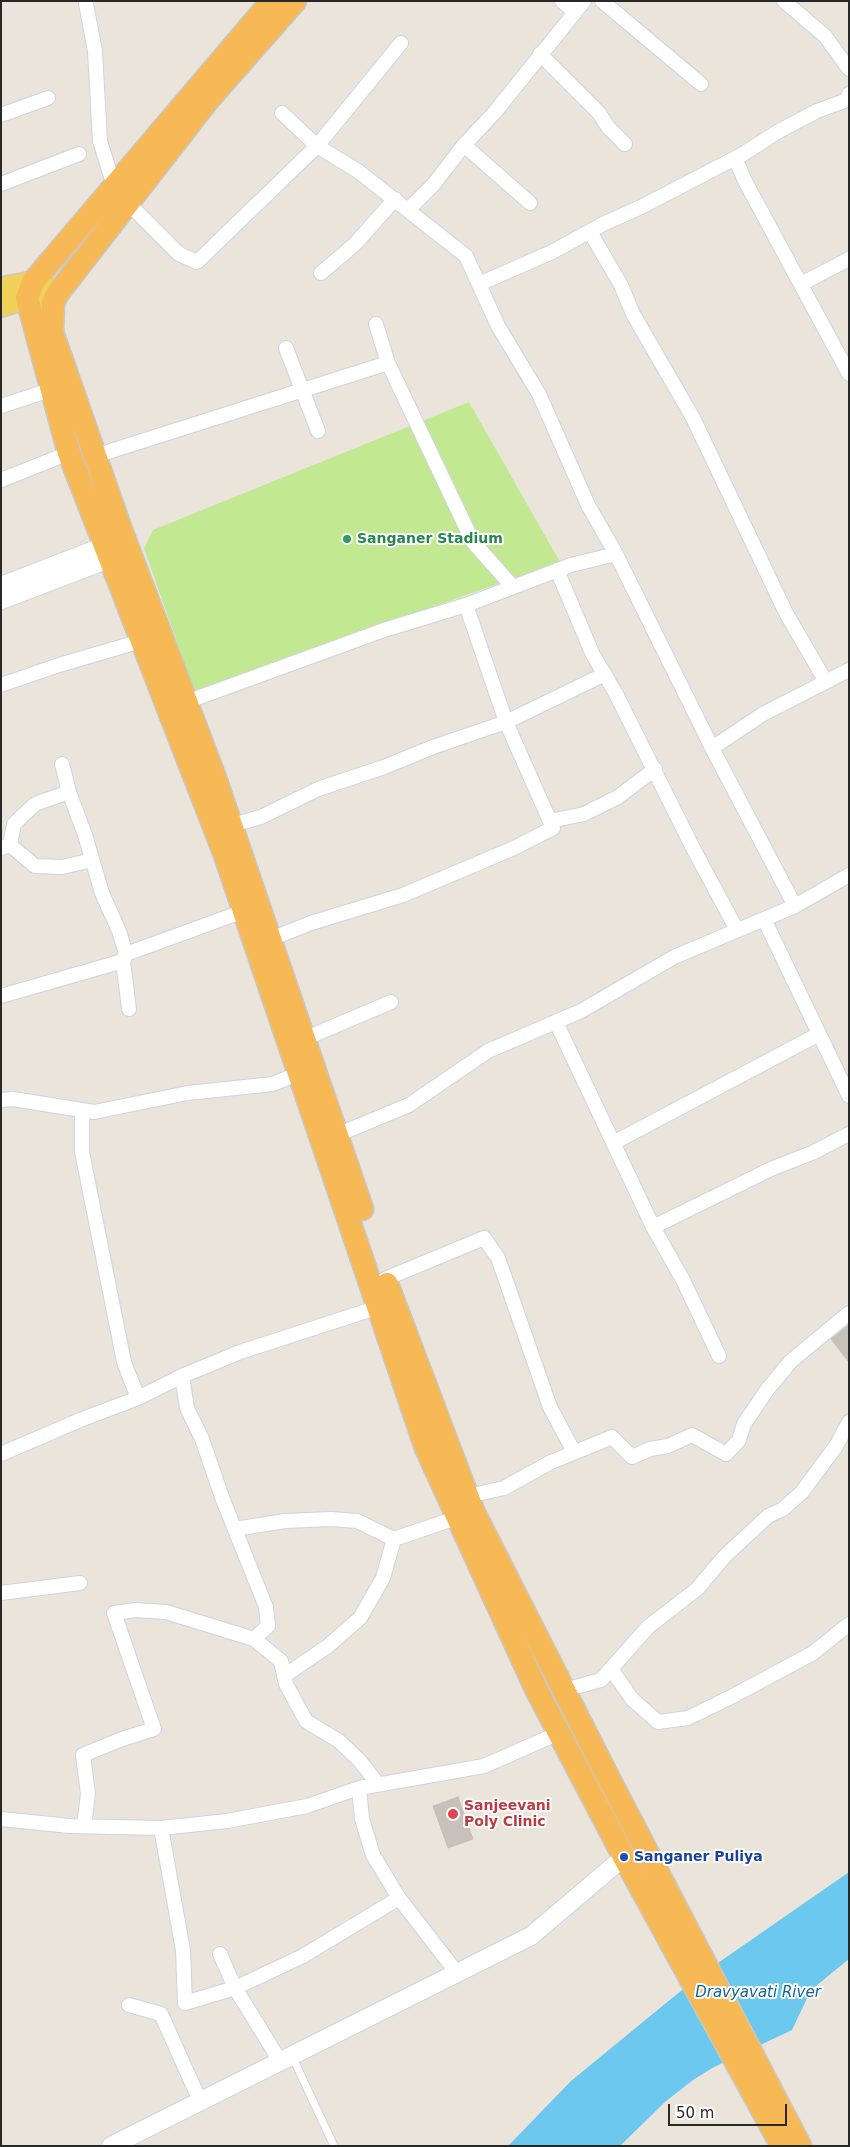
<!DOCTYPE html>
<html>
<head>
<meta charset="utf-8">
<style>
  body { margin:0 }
  #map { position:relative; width:850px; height:2147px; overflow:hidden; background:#ebe4da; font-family:"DejaVu Sans",sans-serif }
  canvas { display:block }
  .frame { position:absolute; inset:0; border:2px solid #282828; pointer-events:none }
  .scale { position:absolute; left:668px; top:2104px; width:119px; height:22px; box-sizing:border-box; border:2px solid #282828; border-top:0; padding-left:6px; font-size:15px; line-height:18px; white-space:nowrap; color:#282828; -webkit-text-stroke:4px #fff; paint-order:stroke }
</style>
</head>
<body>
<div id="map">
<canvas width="850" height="2147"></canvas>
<div class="frame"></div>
<div class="scale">50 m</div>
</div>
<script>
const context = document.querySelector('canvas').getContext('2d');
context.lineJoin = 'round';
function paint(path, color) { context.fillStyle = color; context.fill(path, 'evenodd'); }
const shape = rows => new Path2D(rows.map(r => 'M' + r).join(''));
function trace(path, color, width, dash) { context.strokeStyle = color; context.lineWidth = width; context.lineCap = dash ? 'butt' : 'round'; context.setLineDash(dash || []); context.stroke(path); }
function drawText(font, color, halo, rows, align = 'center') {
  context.font = font + ' "DejaVu Sans",sans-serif'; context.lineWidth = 4; context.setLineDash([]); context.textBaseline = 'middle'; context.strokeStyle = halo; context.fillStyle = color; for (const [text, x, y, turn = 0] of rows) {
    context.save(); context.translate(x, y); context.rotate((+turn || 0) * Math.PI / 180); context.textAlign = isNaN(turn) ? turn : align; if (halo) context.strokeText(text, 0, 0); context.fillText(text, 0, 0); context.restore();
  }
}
const pitch = shape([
  [469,402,560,562,194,691,144,548,153,530]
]);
const water = shape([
  [849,1872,849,1959,811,1990,792,2030,714,2067,693,2080,665,2102,620,2146,508,2146,571,2081,677,1994,715,1965]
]);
const building = shape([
  [849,1325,849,1362,831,1339,849,1325],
  [458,1797,473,1839,448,1848,433,1806,458,1797]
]);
const service = shape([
  [292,2056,334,2146]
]);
const minor = shape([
  [562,1,574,11],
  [602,1,701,84],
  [784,1,825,36,849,69],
  [86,4,95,51,100,141,114,186],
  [540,54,599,113,608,127,625,144],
  [282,113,317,146,358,171,466,256,498,326,539,394,588,505,616,554,712,748,795,906],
  [1,115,48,98],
  [464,145,530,203],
  [735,158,745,181,849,374],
  [1,184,79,154],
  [128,203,179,254,197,262,317,146,401,43],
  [408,210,433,185,464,145,495,112,584,1],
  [590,232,621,285,633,314,693,418,786,613,826,682],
  [321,273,355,244,395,199],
  [479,284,552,252,603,224,641,207,743,154,779,131,817,111,847,100,849,94],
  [801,284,849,259],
  [376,324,388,363],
  [286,348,318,431],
  [1,406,50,390],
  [95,456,388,363,473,542,513,587],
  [1,480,69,453],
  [557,570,593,655,615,692,694,850,737,930],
  [1,685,59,665,141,641],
  [186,702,384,630,466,605,571,565,616,554],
  [712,748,763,714,849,670],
  [62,764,69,792],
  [550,821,584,814,618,797,655,769],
  [232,825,261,817,318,789,384,767,433,747,506,722,605,674],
  [10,845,35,866,62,867,92,860],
  [1,848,10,845,14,824,35,804,69,792,85,835,102,893,119,931,126,954],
  [764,919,849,1096],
  [263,942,311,923,403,895,514,848,553,828,506,722,466,605],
  [123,961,129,1009],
  [1,996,123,961,126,954,244,911],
  [556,1022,653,1227],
  [297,1042,391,1002],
  [1,1100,13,1099,94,1112,188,1093,273,1084,304,1071],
  [332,1137,409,1105,488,1051,581,1011,674,957,795,906,849,875],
  [615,1142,819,1034],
  [385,1279,484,1238,498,1258,550,1407,574,1452],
  [719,1356,683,1280,653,1227,773,1168,812,1153,849,1134],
  [182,1376,187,1408,202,1439,223,1500,266,1607,268,1626,254,1639],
  [138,1398,182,1376,240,1352,379,1307],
  [1,1454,80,1420,138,1398,124,1362,82,1152,82,1110],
  [468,1496,504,1488,551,1462,612,1437,632,1457,650,1449,668,1446,692,1435,726,1454,739,1440,744,1424,767,1390,791,1361,849,1313],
  [235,1529,285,1521,331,1519,357,1521,394,1539,462,1516],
  [1,1593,80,1583],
  [611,1669,632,1699,658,1722,688,1718,733,1696,813,1653,849,1624],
  [284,1676,328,1646,360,1618,383,1578,394,1539],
  [564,1690,601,1680,648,1627,697,1589,724,1557,768,1516,783,1509,802,1492,836,1446,849,1422],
  [359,1788,362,1819,373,1855,399,1898],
  [1,1819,70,1826,161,1828,227,1821,307,1806,359,1788,484,1766,559,1733],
  [84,1826,88,1794,83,1755,122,1739,154,1729,114,1613,135,1610,166,1612,254,1639,281,1661,286,1684,306,1721,339,1741,359,1760,378,1784],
  [161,1828,183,1950,185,2003,235,1988,220,1954],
  [129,2005,161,2014,200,2101],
  [280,2061,235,1988,303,1956,399,1898,457,1973]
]);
const tertiary = shape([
  [1,586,115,542],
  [1,600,122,554],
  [111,2146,531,1936,624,1857]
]);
const primary = shape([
  [1,288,33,282,58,293],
  [1,306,27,298,43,301]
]);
const trunk = shape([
  [272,1,33,282,27,298,69,453,225,855,426,1448,537,1691,624,1857,782,2146],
  [295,1,208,100,58,293,53,302,52,332,121,530,215,778,362,1209],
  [387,1284,473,1511,609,1779,800,2146]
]);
const markers = [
  [347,539,5,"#2e9e5b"],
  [453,1814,6,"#e0444e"],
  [624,1857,5,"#1a4fb4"]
];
const leisureNames = [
  ["Sanganer Stadium",357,539]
];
const healthNames = [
  ["Sanjeevani",464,1806],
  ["Poly Clinic",464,1822]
];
const transitNames = [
  ["Sanganer Puliya",634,1857]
];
const waterNames = [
  ["Dravyavati River",758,1993]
];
paint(pitch, '#c2e991');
paint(water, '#6cc8ee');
paint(building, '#c6c1ba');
trace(building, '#c6c0b4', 1);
trace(service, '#cfd2e2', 9);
trace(minor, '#cfd2e2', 16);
trace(tertiary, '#cfd2e2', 20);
trace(primary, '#c7c7c7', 24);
trace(trunk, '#c7c7c7', 25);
trace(service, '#fff', 7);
trace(minor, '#fff', 14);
trace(tertiary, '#fff', 18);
trace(primary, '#f0d15a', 21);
trace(trunk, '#f6b956', 22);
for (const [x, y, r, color] of markers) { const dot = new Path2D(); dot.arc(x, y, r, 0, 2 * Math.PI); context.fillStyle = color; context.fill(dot); trace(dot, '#fff', 2); }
drawText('bold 14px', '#27864d', '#fff', leisureNames, 'left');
drawText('bold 14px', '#be3a42', '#fff', healthNames, 'left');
drawText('bold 14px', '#164399', '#fff', transitNames, 'left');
drawText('italic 15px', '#0e6497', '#fff', waterNames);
</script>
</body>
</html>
